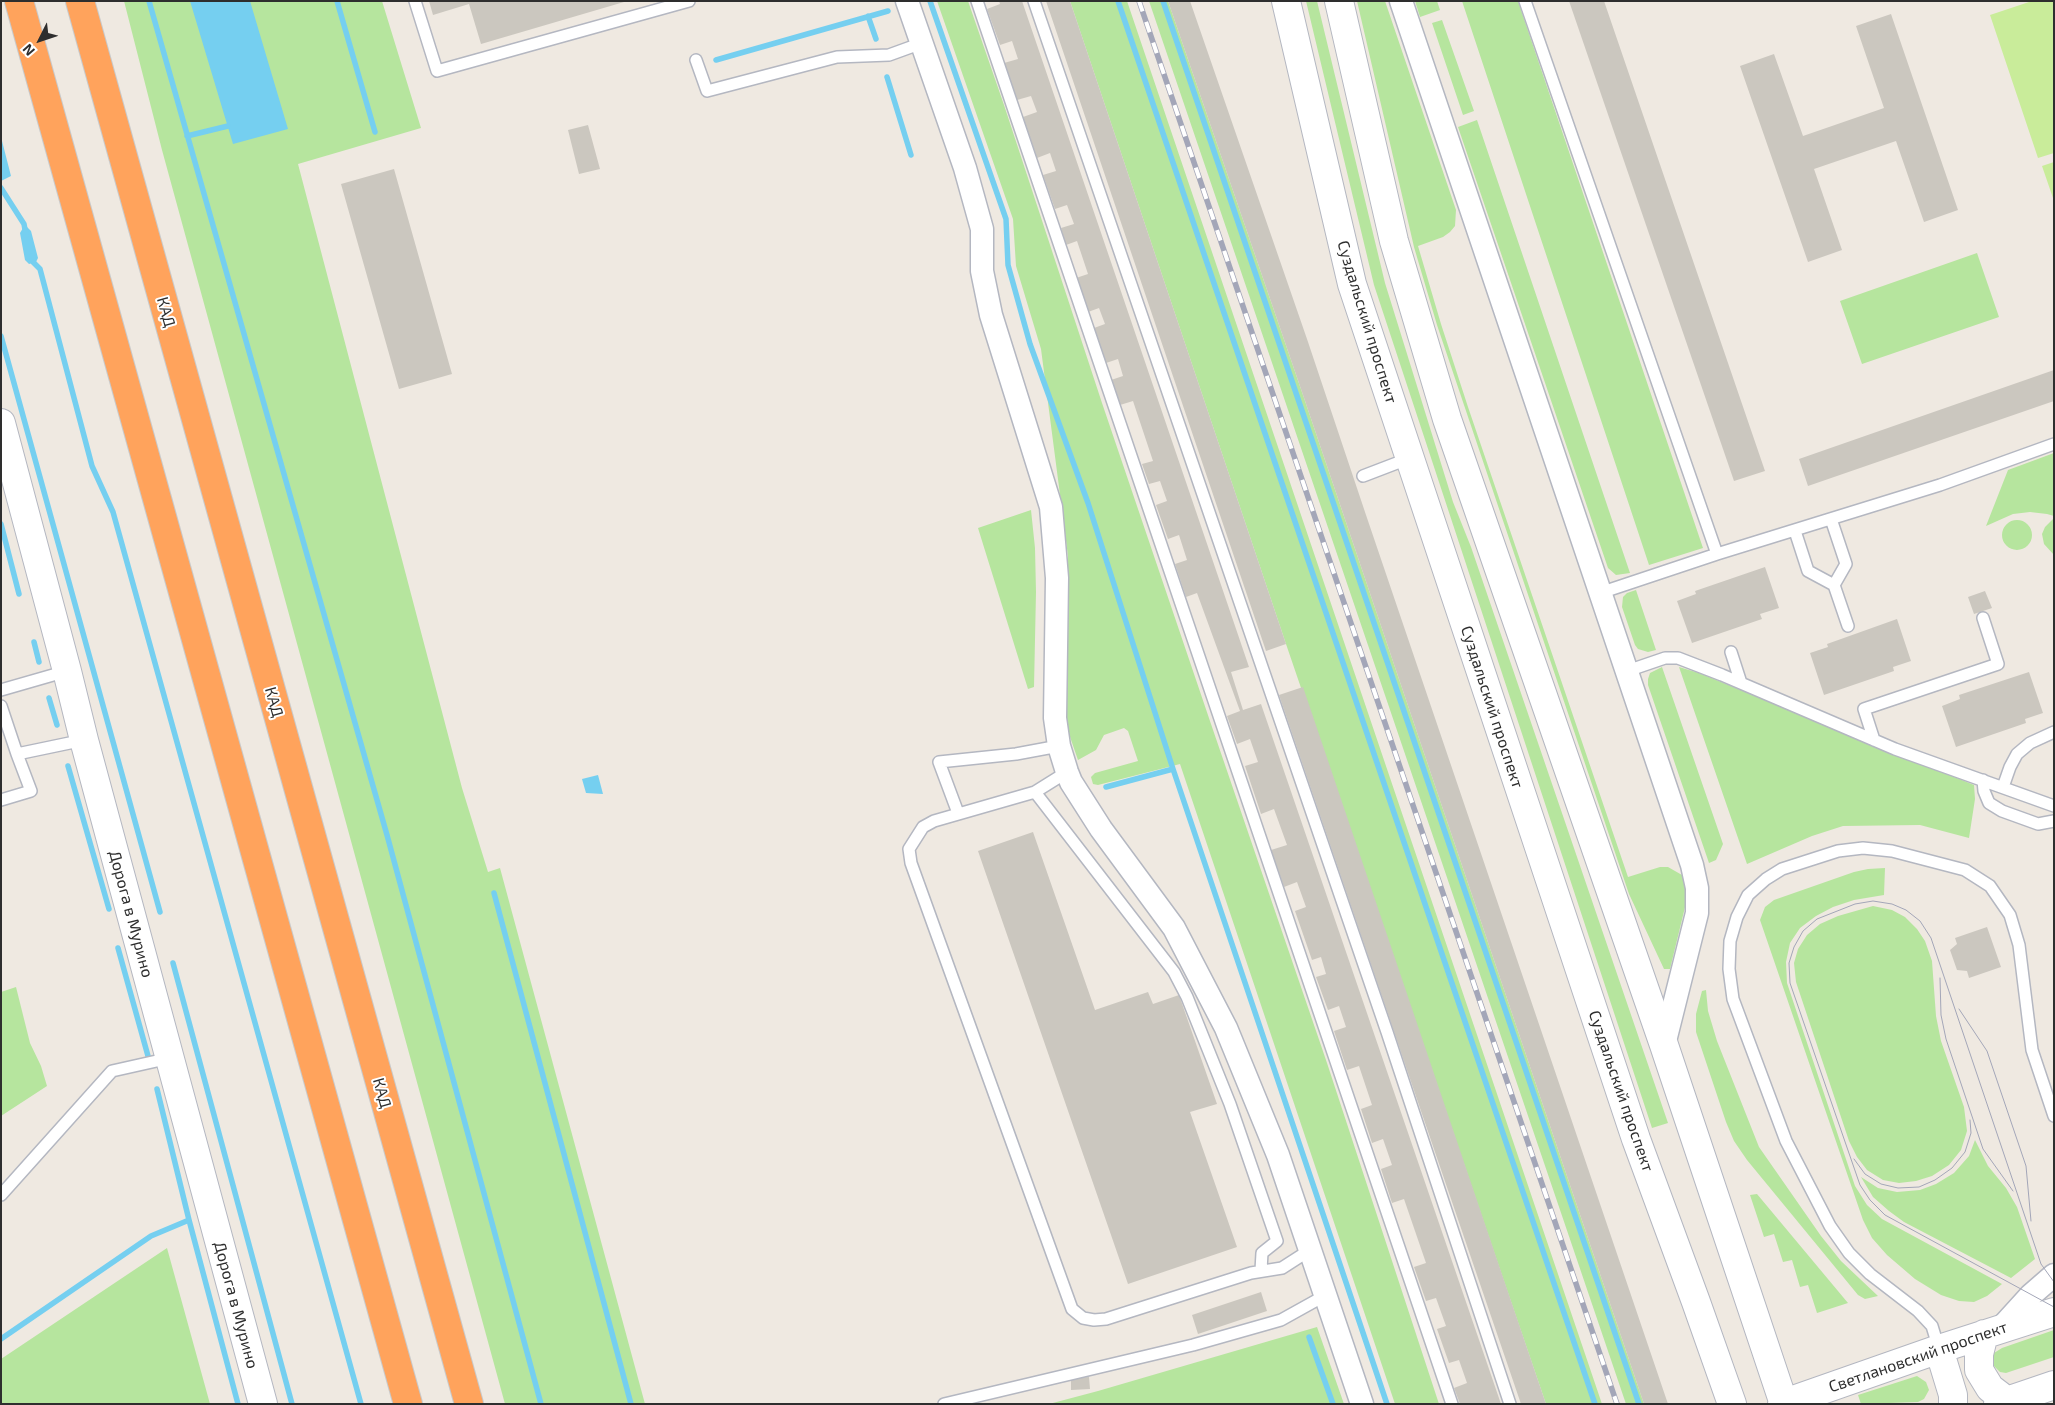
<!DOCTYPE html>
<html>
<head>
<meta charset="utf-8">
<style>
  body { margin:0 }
  #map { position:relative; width:2055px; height:1405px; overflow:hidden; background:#efe9e1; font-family:"Exo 2",sans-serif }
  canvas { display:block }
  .frame { position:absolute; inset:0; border:2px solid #2e2e2e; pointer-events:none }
  .north { position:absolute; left:15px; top:15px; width:50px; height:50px; -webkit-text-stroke:4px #fff; paint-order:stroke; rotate:229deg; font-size:14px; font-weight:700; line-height:20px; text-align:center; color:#2e2e2e }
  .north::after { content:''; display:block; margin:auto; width:18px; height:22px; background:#2e2e2e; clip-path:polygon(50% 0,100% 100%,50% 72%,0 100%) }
</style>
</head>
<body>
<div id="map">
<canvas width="2055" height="1405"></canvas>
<div class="frame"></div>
<div class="north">N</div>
</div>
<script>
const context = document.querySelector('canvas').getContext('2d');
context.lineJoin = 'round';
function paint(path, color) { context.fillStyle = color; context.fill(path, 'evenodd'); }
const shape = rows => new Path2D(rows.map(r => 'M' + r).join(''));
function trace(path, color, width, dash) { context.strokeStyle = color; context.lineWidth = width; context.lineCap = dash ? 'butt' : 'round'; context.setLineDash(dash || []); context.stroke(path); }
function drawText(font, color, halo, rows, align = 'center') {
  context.font = font + ' "Exo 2",sans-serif'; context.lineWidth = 4; context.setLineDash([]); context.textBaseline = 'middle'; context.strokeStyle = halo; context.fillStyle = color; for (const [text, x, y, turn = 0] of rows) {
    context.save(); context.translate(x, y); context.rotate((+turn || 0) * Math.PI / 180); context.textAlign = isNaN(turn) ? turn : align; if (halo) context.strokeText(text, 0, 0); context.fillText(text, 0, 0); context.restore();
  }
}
const green = shape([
  [124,1,382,1,421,128,298,164,462,788,488,872,500,868,645,1404,505,1404,162,150],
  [937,1,968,1,1004,105,1102,403,1211,724,1327,1063,1439,1404,1395,1404,1180,764,1098,785,1093,784,1091,777,1095,773,1138,761,1128,731,1124,728,1104,735,1096,750,1078,760,1069,734,1066,713,1068,556,1041,349,1016,266,1013,219],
  [1070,1,1127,1,1602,1404,1546,1404,1286,644],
  [1149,1,1168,1,1303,395,1644,1404,1626,1404],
  [1306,1,1317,1,1385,283,1453,502,1471,547,1668,1123,1652,1128,1374,285],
  [1357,1,1385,1,1456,210,1455,226,1450,232,1443,237,1418,246,1441,324,1468,407,1628,877,1660,867,1668,867,1682,875,1686,883,1687,899,1670,969,1664,969,1629,894,1437,325,1414,247],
  [1415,1,1437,1,1440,10,1420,17],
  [1462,1,1518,1,1703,548,1649,565],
  [1442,20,1474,111,1463,115,1432,23],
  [1477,120,1630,573,1616,575,1608,568,1458,127],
  [1977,253,1999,317,1862,364,1840,301],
  [2054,453,2054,516,2047,514,2030,512,2013,514,1986,526,2008,470],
  [1031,510,1035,548,1036,592,1034,687,1028,689,978,528],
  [2054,518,2054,555,2044,544,2042,534,2045,527],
  '2002 535a15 15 0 1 1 30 0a15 15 0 1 1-30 0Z',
  [1636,590,1656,650,1648,652,1638,649,1635,645,1622,607,1623,597,1627,593],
  [1662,667,1723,844,1716,860,1709,863,1648,685,1648,679,1650,673],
  [1679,667,1699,673,1974,785,1975,799,1969,838,1920,825,1843,826,1812,836,1747,864],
  [1885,868,1884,895,1854,900,1833,907,1816,916,1800,928,1790,943,1786,962,1787,983,1855,1186,1867,1205,1882,1219,2002,1284,1987,1296,1974,1302,1959,1301,1941,1295,1915,1279,1887,1255,1872,1238,1863,1220,1760,920,1765,907,1774,900,1854,872,1868,869],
  [1873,906,1892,910,1905,917,1917,929,1925,941,1932,961,1936,1016,1941,1041,1964,1107,1967,1131,1961,1150,1949,1165,1932,1176,1916,1181,1899,1183,1883,1180,1867,1170,1857,1157,1849,1141,1796,982,1794,963,1798,949,1807,935,1820,924,1838,916],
  [16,987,30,1043,41,1066,47,1086,1,1116,1,992],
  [1706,990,1708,1011,1717,1041,1759,1147,1821,1236,1841,1261,1878,1296,1865,1299,1858,1295,1747,1160,1734,1141,1726,1122,1696,1032,1696,1014,1702,991],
  [1975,1140,1988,1166,2006,1188,2017,1207,2035,1259,2011,1278,1904,1222,1889,1211,1873,1197,1861,1177,1878,1188,1897,1192,1920,1190,1936,1184,1954,1173,1969,1156],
  [1757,1194,1848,1303,1817,1313,1808,1285,1800,1287,1792,1260,1783,1262,1774,1234,1764,1237,1750,1195],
  [167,1248,210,1404,1,1404,1,1359],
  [1317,1327,1344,1404,1049,1404,1098,1391],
  [2054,1330,2054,1357,2006,1373,2000,1372,1994,1366,1992,1360,1994,1353,2002,1348],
  [1917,1376,1926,1382,1929,1390,1924,1399,1918,1402,1861,1404,1858,1395]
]);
const pitch = shape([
  [2032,1,2054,1,2054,153,2038,158,1990,15],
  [2054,162,2054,201,2042,166]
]);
const water = shape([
  [190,1,250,1,288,129,233,144],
  [1,137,11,176,1,181],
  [27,227,31,231,38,258,36,262,29,264,25,260,20,233,23,228],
  [598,775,603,794,586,793,582,779]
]);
const stream = shape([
  [149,1,387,835,541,1404],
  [337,1,375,132],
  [930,1,1006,219,1008,265,1030,344,1088,503,1173,769,1387,1404],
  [1118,1,1595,1404],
  [1163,1,1639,1404],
  [868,16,876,39],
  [716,60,888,11],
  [887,77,911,155],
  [187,136,228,126],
  [1,188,24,224,26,235],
  [32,256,33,262,40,269,92,466,113,512,361,1404],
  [1,336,160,912],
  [1,524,19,594],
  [34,642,39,662],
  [49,698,57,725],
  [68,766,109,909],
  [1106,787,1173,769],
  [494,893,631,1404],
  [118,948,148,1056],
  [173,963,292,1404],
  [157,1089,189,1220,238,1404],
  [1309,1337,1333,1404],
  [1,1339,151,1236,189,1220]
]);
const building = shape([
  [429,1,624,1,624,2,481,44,469,4,433,15],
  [999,1,1022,1,1249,667,1231,672,1243,710,1261,704,1501,1404,1460,1404,1454,1388,1467,1383,1459,1360,1449,1363,1437,1329,1446,1326,1436,1298,1426,1301,1414,1267,1426,1263,1404,1199,1392,1203,1381,1169,1392,1165,1383,1139,1372,1143,1361,1109,1372,1105,1359,1066,1347,1070,1334,1031,1346,1027,1339,1006,1328,1010,1316,977,1326,974,1321,957,1312,960,1295,911,1306,907,1297,882,1284,887,1271,850,1287,845,1274,809,1261,814,1245,766,1258,762,1250,739,1237,744,1227,716,1240,711,1197,593,1186,597,1175,564,1187,560,1179,535,1168,539,1156,505,1167,501,1160,481,1149,484,1142,464,1153,461,1133,401,1120,405,1111,380,1123,376,1118,359,1106,363,1094,328,1105,324,1099,308,1088,312,1076,278,1088,274,1077,241,1066,245,1061,228,1074,224,1067,205,1055,209,1043,175,1056,171,1050,153,1037,158,1023,117,1037,112,1031,96,1017,100,1004,63,1018,59,1012,41,1000,45,987,9,1000,4],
  [1046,1,1070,1,1286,644,1266,651],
  [1168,1,1190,1,1307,339,1366,515,1668,1404,1644,1404,1303,395],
  [1569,1,1604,1,1765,471,1734,481],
  [1891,14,1958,210,1924,222,1896,141,1814,169,1842,250,1808,262,1740,66,1774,54,1803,136,1884,108,1856,26],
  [588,125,600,169,579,174,568,130],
  [394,169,452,374,399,389,341,184],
  [2054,370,2054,401,1808,486,1799,459],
  [1765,567,1779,608,1760,614,1762,619,1692,643,1677,601,1696,594,1695,591],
  [1985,591,1992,608,1974,614,1968,597],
  [1897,619,1911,661,1893,667,1894,671,1824,695,1810,653,1828,647,1827,644],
  [2029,672,2043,713,2025,719,2026,723,1956,747,1942,706,1960,699,1959,695],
  [1303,687,1546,1404,1521,1404,1279,695],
  [1033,832,1095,1010,1148,992,1153,1004,1179,995,1217,1104,1190,1112,1237,1247,1128,1284,978,851],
  [1987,927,2001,967,1969,978,1967,971,1957,970,1950,950,1957,944,1955,938],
  [1261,1292,1267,1311,1198,1334,1192,1315],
  [1089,1377,1090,1389,1071,1390,1071,1378]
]);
const service = shape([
  [415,1,437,71,689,1],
  [977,1,1452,1404],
  [1034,1,1387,1032,1510,1404],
  [1525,1,1717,554,1600,593],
  [696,60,707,91,837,57,889,55,922,43],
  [1363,476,1410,458],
  [1795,531,1808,571,1834,585,1846,564,1831,519],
  [1717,554,1940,485,2054,444],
  [1834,585,1848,626],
  [1731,652,1741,683],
  [1627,671,1665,658,1678,658,1722,675,1895,749,2054,806],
  [1,690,67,671],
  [1,706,17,754,84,740],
  [1874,740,1864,709,1998,664,1983,618],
  [1067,772,1035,792,934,821,923,827,909,849,911,863,1072,1309,1083,1318,1094,1320,1106,1319,1251,1273,1282,1268,1310,1250],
  [1983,780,1984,791,1989,803,2002,811,2038,824,2054,821],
  [2003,787,2010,767,2017,754,2030,743,2054,732],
  [1035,792,1174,972,1187,997,1230,1104,1277,1241,1262,1253,1261,1270],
  [1,800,31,791,17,754],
  [958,813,939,762,1016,754,1059,746],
  [1,1195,112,1071,170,1058],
  [1939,1349,1932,1326,1918,1311,1870,1274,1849,1253,1830,1226,1786,1141,1733,999,1729,969,1730,941,1737,917,1748,895,1766,879,1782,869,1838,851,1863,848,1892,851,1965,870,1990,886,2010,915,2019,945,2032,1050,2054,1116],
  [944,1404,1193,1345,1281,1320,1326,1295]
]);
const minor = shape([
  [907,1,965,168,982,229,982,271,991,315,1051,507,1057,578,1055,718,1059,746,1067,772,1071,782,1101,829,1174,928,1226,1028,1278,1155,1362,1404],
  [1401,1,1692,865,1697,888,1697,913,1664,1045],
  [2001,1328,2031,1295,2054,1275]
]);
const tertiary = shape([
  [1,423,67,671,84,740,263,1404]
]);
const secondary = shape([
  [1286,1,1352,284,1636,1139,1696,1302,1732,1404],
  [1339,1,1394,241,1447,419,1664,1045,1784,1404],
  [1984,1334,1979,1354,1979,1370,1990,1388,2007,1401],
  [1939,1349,1953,1395,1953,1404],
  [1782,1404,1939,1349,2054,1312],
  [1998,1404,2054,1385]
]);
const motorway = shape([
  [19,1,408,1404],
  [80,1,469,1404]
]);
const tram = shape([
  [1940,978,1941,1015,1946,1039,1983,1149,2013,1191],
  [1959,1009,1987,1051,2026,1166,2031,1221],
  [1854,1159,1865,1174,1881,1184,1898,1188,1919,1187,1935,1180,1952,1168,1965,1152,1971,1133,1970,1120],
  [2054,1282,2041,1264,1931,938,1920,921,1906,910,1892,904,1873,901,1855,904,1817,919,1803,931,1794,947,1789,963,1790,983,1860,1185,1870,1200,1885,1215,2054,1307]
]);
const rail = shape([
  [1139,1,1617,1404]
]);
const streetNames = [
  ["КАД",166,312,74],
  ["Суздальский проспект",1367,322,73],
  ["КАД",274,702,74],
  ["Суздальский проспект",1492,707,72],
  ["Дорога в Мурино",131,914,75],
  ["Суздальский проспект",1621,1091,71],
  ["КАД",382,1093,74],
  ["Дорога в Мурино",236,1305,75],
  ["Светлановский проспект",1918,1357,-19]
];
paint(green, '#b6e59e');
paint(pitch, '#c9ec9a');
paint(water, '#75cff0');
trace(stream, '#75cff0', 5.5);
paint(building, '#cbc7bf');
trace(service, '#b4b7c1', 14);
trace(minor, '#b4b7c1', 25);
trace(tertiary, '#b4b7c1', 30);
trace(secondary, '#b4b7c1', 30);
trace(motorway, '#c9c9c9', 30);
trace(service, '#fff', 11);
trace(minor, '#fff', 22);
trace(tertiary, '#fff', 28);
trace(secondary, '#fff', 28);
trace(motorway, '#ffa35c', 28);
trace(tram, '#a3a6b8', 1);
trace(rail, '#a3a6b8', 5.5);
trace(rail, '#fff', 4, [11]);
drawText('16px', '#2e2e2e', '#fff', streetNames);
</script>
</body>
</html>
